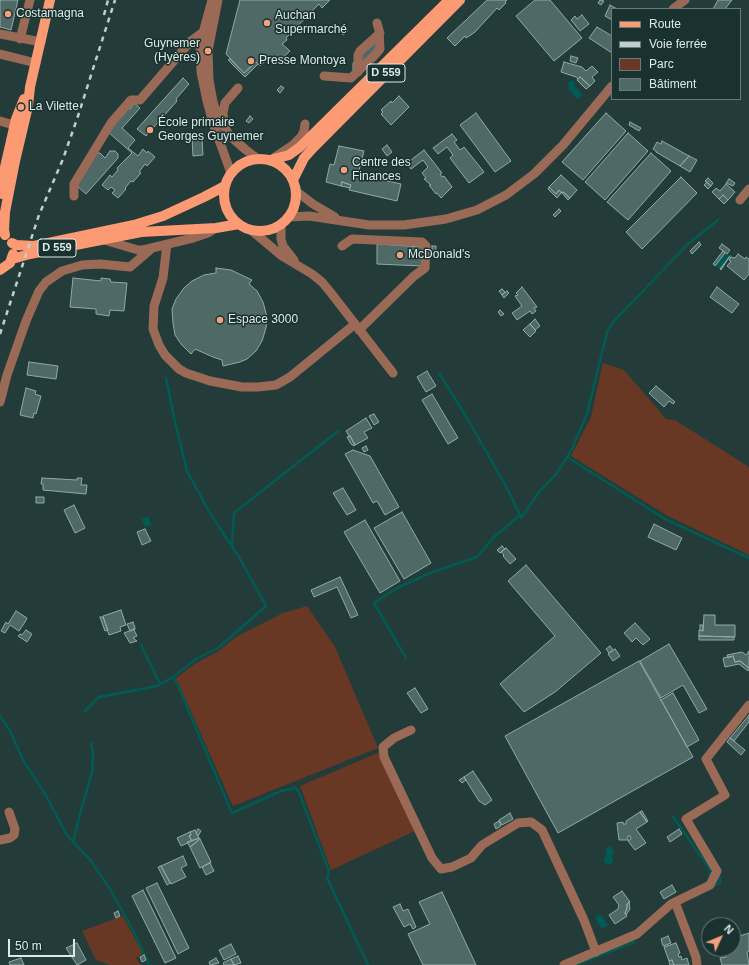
<!DOCTYPE html>
<html>
<head>
<meta charset="utf-8">
<style>
  body { margin:0 }
  #map { position:relative; width:749px; height:965px; overflow:hidden; background:#233c39; font-family:Helvetica,sans-serif }
  canvas { display:block }
  .legend { position:absolute; left:611px; top:8px; width:130px; height:92px; box-sizing:border-box; background:#19312f; border:1px solid #677b79; margin:0; padding:5px 7px; list-style:none; font-size:12px; color:#dceae8 }
  .legend li { display:flex; align-items:center; gap:8px; height:20px }
  .legend b { width:20px; border:1px solid #677b79 }
  .north { position:absolute; left:701px; top:917px; width:40px; height:40px; box-sizing:border-box; background:#19312f; border:1px solid #677b79; border-radius:50%; rotate:46deg; font-size:11px; font-weight:700; line-height:16px; text-align:center; color:#dceae8 }
  .north::after { content:''; display:block; margin:auto; width:14px; height:18px; background:#f2a080; clip-path:polygon(50% 0,100% 100%,50% 72%,0 100%) }
  .scale { position:absolute; left:8px; top:939px; width:67px; height:18px; box-sizing:border-box; border:2px solid #dceae8; border-top:0; padding-left:5px; font-size:12px; line-height:14px; white-space:nowrap; color:#dceae8; -webkit-text-stroke:3px #19312f; paint-order:stroke }
</style>
</head>
<body>
<div id="map">
<canvas width="749" height="965"></canvas>
<ul class="legend">
<li><b style="height:5px;background:#fc9a74"></b>Route</li>
<li><b style="height:5px;background:#bfcfcd"></b>Voie ferrée</li>
<li><b style="height:11px;background:#693825"></b>Parc</li>
<li><b style="height:11px;background:#4f6966"></b>Bâtiment</li>
</ul>
<div class="north">N</div>
<div class="scale">50 m</div>
</div>
<script>
const context = document.querySelector('canvas').getContext('2d');
context.lineJoin = 'round';
function paint(path, color) { context.fillStyle = color; context.fill(path, 'evenodd'); }
const shape = rows => new Path2D(rows.map(r => 'M' + r).join(''));
function trace(path, color, width, dash) { context.strokeStyle = color; context.lineWidth = width; context.lineCap = dash ? 'butt' : 'round'; context.setLineDash(dash || []); context.stroke(path); }
function drawText(font, color, halo, rows, align = 'center') {
  context.font = font + ' Helvetica,sans-serif'; context.lineWidth = 3; context.setLineDash([]); context.textBaseline = 'middle'; context.strokeStyle = halo; context.fillStyle = color; for (const [text, x, y, turn = 0] of rows) {
    context.save(); context.translate(x, y); context.rotate((+turn || 0) * Math.PI / 180); context.textAlign = isNaN(turn) ? turn : align; if (halo) context.strokeText(text, 0, 0); context.fillText(text, 0, 0); context.restore();
  }
}
const green = shape([
  [603,363,624,370,666,419,675,420,749,467,749,555,668,516,571,456,591,417],
  [307,606,335,647,378,748,233,806,176,678,196,663,217,652,236,637,283,613],
  [380,752,415,831,331,870,300,786],
  [123,916,143,954,136,958,139,963,142,965,110,965,96,960,82,931]
]);
const water = shape([
  [574,80,574,84,582,95,579,98,577,99,569,89,568,83,571,81],
  [725,253,730,256,720,269,715,266],
  [148,516,151,525,145,527,142,519],
  [609,846,612,848,614,851,612,856,613,861,611,864,607,864,605,863,604,859,607,853,605,849],
  [600,914,608,925,602,929,595,918]
]);
const stream = shape([
  [439,373,467,418,507,488,520,515],
  [166,378,175,422,187,471,211,515,239,557,266,606,218,648,196,659,173,677,179,688,232,813,281,791,295,788,298,790,329,871,327,878,368,965],
  [567,457,665,519,749,558],
  [232,545,234,513,338,431],
  [141,645,160,684],
  [406,658,374,603,397,588,430,573,477,557,494,537,520,515,521,518,539,492,556,474,571,451,587,414,607,332,614,321,688,244,718,220],
  [85,711,99,697,157,686,173,677],
  [0,716,10,731,23,760,45,794,67,835,91,861,110,889,135,934,149,965],
  [673,817,705,862,710,870,710,877],
  [73,842,81,810,92,772,93,751,91,743],
  [712,887,720,883,719,874],
  [576,965,634,942]
]);
const building = shape([
  [0,0,18,0,11,30,0,27,0,0],
  [240,0,330,0,322,8,319,4,286,38,287,40,282,44,290,51,278,62,271,56,260,66,256,62,244,73,226,54,240,0],
  [487,0,507,0,505,2,506,3,499,10,497,8,475,32,466,38,465,36,455,46,447,38,487,0],
  [535,0,550,0,582,38,554,61,516,16,535,0],
  [600,0,604,1,601,5,598,3,600,0],
  [718,0,732,0,725,9,713,9,718,0],
  [610,5,617,9,612,9,612,20,605,16,610,5],
  [582,15,589,24,580,31,571,20,575,16,577,19,582,15],
  [343,26,348,31,343,35,338,30,343,26],
  [597,27,612,36,612,53,589,38,597,27],
  [377,41,376,50,353,73,353,63,377,41],
  [312,56,314,58,310,63,308,60,312,56],
  [571,56,578,58,576,63,570,61,571,56],
  [230,59,244,73,256,62,258,64,245,77,228,60,230,59],
  [564,62,582,67,586,71,592,66,598,72,592,77,595,81,590,86,580,77,578,79,576,77,561,72,564,62],
  [580,77,590,86,586,89,577,80,580,77],
  [183,78,189,84,176,99,177,101,146,136,137,129,183,78],
  [281,86,284,88,280,93,277,90,281,86],
  [399,96,409,107,391,125,381,114,383,112,381,110,391,101,392,103,399,96],
  [134,103,140,108,122,128,135,140,128,148,138,156,143,149,147,153,148,151,155,157,147,166,145,164,139,172,141,173,133,182,131,181,125,188,126,189,118,198,112,193,115,190,111,187,108,190,102,185,110,175,112,177,118,170,117,168,132,153,107,131,127,107,130,109,134,103],
  [476,113,511,161,495,172,460,125,476,113],
  [606,113,626,131,583,180,562,162,606,113],
  [250,116,253,119,249,123,246,121,250,116],
  [630,122,641,128,639,131,629,125,630,122],
  [628,133,648,151,605,200,585,182,628,133],
  [452,134,457,140,454,142,460,150,464,147,484,172,469,183,450,158,453,155,447,147,438,154,433,148,452,134],
  [192,138,202,138,203,155,193,156,192,138],
  [662,141,689,156,680,166,656,152,656,151,653,149,657,142,661,144,662,141],
  [387,145,392,152,387,156,382,149,387,145],
  [339,146,364,151,358,174,401,184,397,201,349,190,351,185,342,182,341,186,326,182,330,164,334,165,339,146],
  [424,150,442,173,440,174,442,177,444,176,452,187,441,198,437,193,436,194,429,185,431,185,424,179,426,178,422,173,428,167,423,160,411,169,407,163,424,150],
  [110,151,115,151,118,154,118,158,86,194,76,185,95,153,100,153,105,158,110,151],
  [651,153,671,171,628,220,607,202,651,153],
  [689,156,697,160,690,172,680,166,689,156],
  [561,175,577,190,570,198,563,192,562,193,559,190,556,194,549,187,561,175],
  [681,177,697,193,642,249,626,232,681,177],
  [708,178,713,183,711,186,705,181,708,178],
  [729,179,735,183,733,186,726,183,729,179],
  [342,182,351,185,350,188,341,186,342,182],
  [707,182,711,186,708,189,704,185,707,182],
  [726,184,735,192,728,200,723,195,719,199,712,192,716,188,720,191,726,184],
  [549,187,556,194,559,190,561,193,557,198,548,189,549,187],
  [563,192,570,198,568,200,562,193,563,192],
  [723,195,728,200,724,204,719,199,723,195],
  [559,209,561,211,555,217,553,215,559,209],
  [699,242,701,245,692,254,690,251,699,242],
  [377,244,423,247,422,266,377,264,377,244],
  [722,244,730,250,727,254,719,248,722,244],
  [432,246,436,246,436,254,432,254,432,246],
  [723,251,725,253,715,266,713,264,723,251],
  [738,254,745,259,746,257,749,259,749,274,744,280,727,266,731,261,729,260,731,257,735,258,738,254],
  [730,256,721,270,720,269,730,256],
  [216,268,231,270,252,280,249,284,257,291,263,302,267,317,266,328,262,341,256,351,247,359,240,362,223,366,222,360,213,357,195,349,191,354,181,344,175,335,173,323,172,309,176,299,184,288,192,281,204,275,216,273,216,268],
  [73,278,101,281,101,278,110,279,111,282,127,283,124,311,110,310,109,316,96,314,96,309,70,307,73,278],
  [522,287,537,307,534,308,536,311,532,314,530,311,517,320,512,313,522,306,515,296,518,295,516,293,522,287],
  [717,287,739,304,732,313,710,297,717,287],
  [502,289,505,292,502,295,499,291,502,289],
  [507,291,509,293,504,298,502,295,507,291],
  [500,310,504,314,501,316,498,312,500,310],
  [535,319,540,326,535,330,530,324,535,319],
  [530,324,536,331,530,337,523,330,530,324],
  [29,362,58,366,56,379,27,375,29,362],
  [427,371,436,386,426,392,417,377,427,371],
  [656,386,675,402,673,404,669,401,664,407,649,393,656,386],
  [26,388,36,391,35,394,41,396,36,414,34,413,33,418,20,415,26,388],
  [432,394,458,438,448,444,422,400,432,394],
  [374,414,379,422,374,425,369,416,374,414],
  [366,418,372,428,364,432,368,438,355,445,350,436,349,436,346,431,366,418],
  [350,436,355,445,354,446,351,444,347,437,350,436],
  [366,446,368,450,364,452,362,448,366,446],
  [353,450,370,456,399,507,385,515,377,501,373,503,345,454,353,450],
  [42,478,77,480,77,478,82,478,81,485,87,485,86,494,43,490,43,484,41,484,42,478],
  [343,488,356,510,347,515,333,493,343,488],
  [36,497,44,497,44,503,36,503,36,497],
  [74,505,85,528,75,533,64,510,74,505],
  [402,512,431,563,404,579,374,528,402,512],
  [365,520,400,581,380,593,344,532,365,520],
  [654,524,682,538,676,550,648,537,654,524],
  [145,529,151,541,142,545,137,532,145,529],
  [502,546,505,549,500,553,497,550,502,546],
  [506,548,516,559,510,564,503,556,504,555,501,552,506,548],
  [526,565,601,653,555,692,524,712,500,684,555,636,508,581,526,565],
  [340,577,358,615,351,618,337,587,314,597,311,590,340,577],
  [121,610,126,625,120,627,121,631,109,635,103,616,121,610],
  [16,611,27,618,25,622,19,631,10,625,5,633,1,631,6,622,8,624,16,611],
  [704,615,715,615,715,625,735,625,735,637,699,636,699,630,703,631,704,615],
  [100,617,103,617,108,630,105,631,100,617],
  [133,622,135,628,130,631,127,624,133,622],
  [635,623,650,639,643,645,636,638,632,642,624,633,635,623],
  [700,625,703,625,703,631,700,630,700,625],
  [135,629,134,630,137,636,133,638,137,641,130,643,124,633,135,629],
  [26,630,32,634,27,642,18,636,20,634,22,635,26,630],
  [699,636,734,637,734,640,699,640,699,636],
  [669,644,707,709,699,713,683,685,661,698,640,661,669,644],
  [610,646,613,650,609,653,606,649,610,646],
  [615,649,620,656,613,661,608,654,615,649],
  [749,651,749,668,740,661,735,662,733,656,728,658,727,655,742,652,746,655,749,651],
  [733,656,735,662,740,661,749,668,748,671,739,664,725,667,723,658,733,656],
  [639,661,693,757,558,833,505,736,639,661],
  [415,688,428,709,421,713,407,693,415,688],
  [673,693,699,740,687,747,661,700,673,693],
  [749,715,749,722,734,741,730,738,749,715],
  [730,738,745,750,741,755,727,742,730,738],
  [473,771,492,800,485,805,479,801,464,777,473,771],
  [464,777,466,780,462,783,459,780,464,777],
  [642,811,648,821,647,822,640,812,642,811],
  [640,812,647,822,636,829,646,843,635,850,628,841,631,839,630,836,628,836,628,840,619,840,617,823,623,822,623,824,626,824,626,821,640,812],
  [510,813,513,819,502,825,499,820,510,813],
  [499,821,501,826,496,829,494,824,499,821],
  [198,829,201,831,198,836,196,833,198,829],
  [679,829,682,834,670,842,667,837,679,829],
  [195,830,199,838,192,841,189,836,191,835,190,832,195,830],
  [190,832,191,835,189,836,192,841,181,846,177,838,190,832],
  [199,838,199,840,190,847,187,842,199,838],
  [200,839,211,862,200,868,190,847,200,839],
  [183,856,187,865,181,868,186,877,171,884,161,866,183,856],
  [210,863,214,871,206,875,202,867,210,863],
  [161,866,170,883,167,885,158,867,161,866],
  [157,883,189,948,178,954,146,888,157,883],
  [672,885,676,892,664,899,660,892,672,885],
  [143,890,176,958,165,963,132,896,143,890],
  [622,891,630,902,627,904,627,908,625,913,627,916,615,924,609,915,618,909,619,905,613,897,622,891],
  [442,892,476,965,423,965,408,934,430,924,419,902,442,892],
  [629,902,630,909,626,915,625,913,627,908,627,904,629,902],
  [400,904,403,911,408,909,416,927,413,929,410,924,404,927,393,907,400,904],
  [118,911,120,916,116,918,114,913,118,911],
  [749,933,749,951,747,952,749,965,722,965,720,958,726,957,724,949,733,949,733,938,749,933],
  [668,936,671,943,663,946,661,939,668,936],
  [77,943,86,960,77,965,66,948,77,943],
  [676,943,680,953,678,954,679,957,681,956,682,960,687,958,689,965,674,965,672,960,669,961,664,947,676,943],
  [231,944,236,954,224,960,219,950,231,944],
  [144,955,146,960,142,962,140,957,144,955],
  [238,956,241,963,234,965,231,959,238,956],
  [21,958,24,965,10,965,9,962,21,958],
  [216,958,219,963,210,965,209,962,216,958],
  [231,959,234,965,224,965,223,963,231,959],
  [672,960,674,965,670,965,669,961,672,960]
]);
const minor = shape([
  [212,0,200,44,201,72,207,101,214,126,231,173],
  [218,0,208,51,209,80,213,102,219,119,230,136,246,150,258,159],
  [673,9,685,0],
  [0,34,41,42],
  [20,39,30,0],
  [0,54,36,63],
  [358,72,358,55,360,51,380,33],
  [324,76,351,78,374,56,380,49,379,30,377,23],
  [0,121,21,127],
  [224,123,223,113,225,103,238,88],
  [275,157,293,145,301,137,304,131,305,124],
  [296,191,313,204,335,217],
  [74,196,74,184,111,123,131,100,140,100,191,41,202,33,210,35],
  [740,200,749,189],
  [289,217,309,216,369,225,404,225,446,219,477,210,506,195,534,174,563,145,612,86],
  [281,224,281,239,283,246,294,260],
  [251,230,282,256,312,274,322,282,331,293,393,373],
  [104,240,138,250,143,250,193,238,208,233,216,228],
  [167,244,163,278,154,306,153,329,159,345,165,355,179,369,186,373,210,381,242,387,258,387,276,385,290,377,355,324],
  [342,246,352,239,422,242,426,246,425,268,414,276,359,330],
  [0,402,7,375,26,321,39,291,46,282,62,271,82,265,100,264,130,267,151,249],
  [411,730,394,738,383,747,384,757,432,858,441,869,452,867,471,858,482,845,518,823,531,822,542,830,584,920,596,952],
  [0,840,10,838,14,835,15,829,9,812],
  [675,902,696,957,697,965],
  [564,965,637,934,671,904,710,885,717,871,686,819,725,795,706,759,749,705]
]);
const major = shape([
  '224 195a36 36 0 1 1 72 0a36 36 0 1 1-72 0Z',
  [270,160,289,155,300,147,449,0],
  [293,180,304,158,313,148,460,0],
  [2,194,5,167,16,119,24,99],
  [5,235,4,230,5,212,15,161,28,106,30,87,50,0],
  [12,243,16,245,34,246,134,225,163,216,204,197,225,186],
  [12,259,30,254,141,232,216,228,239,224],
  [0,270,10,263,13,254]
]);
const rail = shape([
  [104,15,108,0],
  [0,334,39,215,63,159,78,116,115,0]
]);
const markers = [
  [8,14,4,"#f2a080"],
  [267,23,4,"#f2a080"],
  [208,51,4,"#f2a080"],
  [251,61,4,"#f2a080"],
  [21,107,4,"#f2a080"],
  [150,130,4,"#f2a080"],
  [344,170,4,"#f2a080"],
  [400,255,4,"#f2a080"],
  [220,320,4,"#f2a080"]
];
const shields = [
  [386,73,38],
  [57,248,38]
];
const shieldNames = [
  ["D 559",386,73],
  ["D 559",57,248]
];
const poiNames = [
  ["Costamagna",16,14],
  ["Auchan",275,16],
  ["Supermarché",275,30],
  ["Guynemer",200,44,"right"],
  ["(Hyères)",200,58,"right"],
  ["Presse Montoya",259,61],
  ["La Vilette",29,107],
  ["École primaire",158,123],
  ["Georges Guynemer",158,137],
  ["Centre des",352,163],
  ["Finances",352,177],
  ["McDonald's",408,255],
  ["Espace 3000",228,320]
];
paint(green, '#693825');
paint(water, '#015b55');
trace(stream, '#015b55', 2.5);
paint(building, '#4f6966');
trace(building, '#8faba7', 1);
trace(minor, '#9a6a57', 9);
trace(major, '#fc9a74', 10);
trace(rail, '#bfcfcd', 2.5, [5, 5]);
for (const [x, y, r, color] of markers) { const dot = new Path2D(); dot.arc(x, y, r, 0, 2 * Math.PI); context.fillStyle = color; context.fill(dot); trace(dot, '#19312f', 1.5); }
for (const [x, y, w] of shields) { const box = new Path2D(); box.roundRect(x - w / 2, y - 9, w, 18, 3); context.fillStyle = '#19312f'; context.fill(box); trace(box, '#dceae8', 1); }
drawText('bold 11px', '#dceae8', null, shieldNames);
drawText('12px', '#dceae8', '#19312f', poiNames, 'left');
</script>
</body>
</html>
